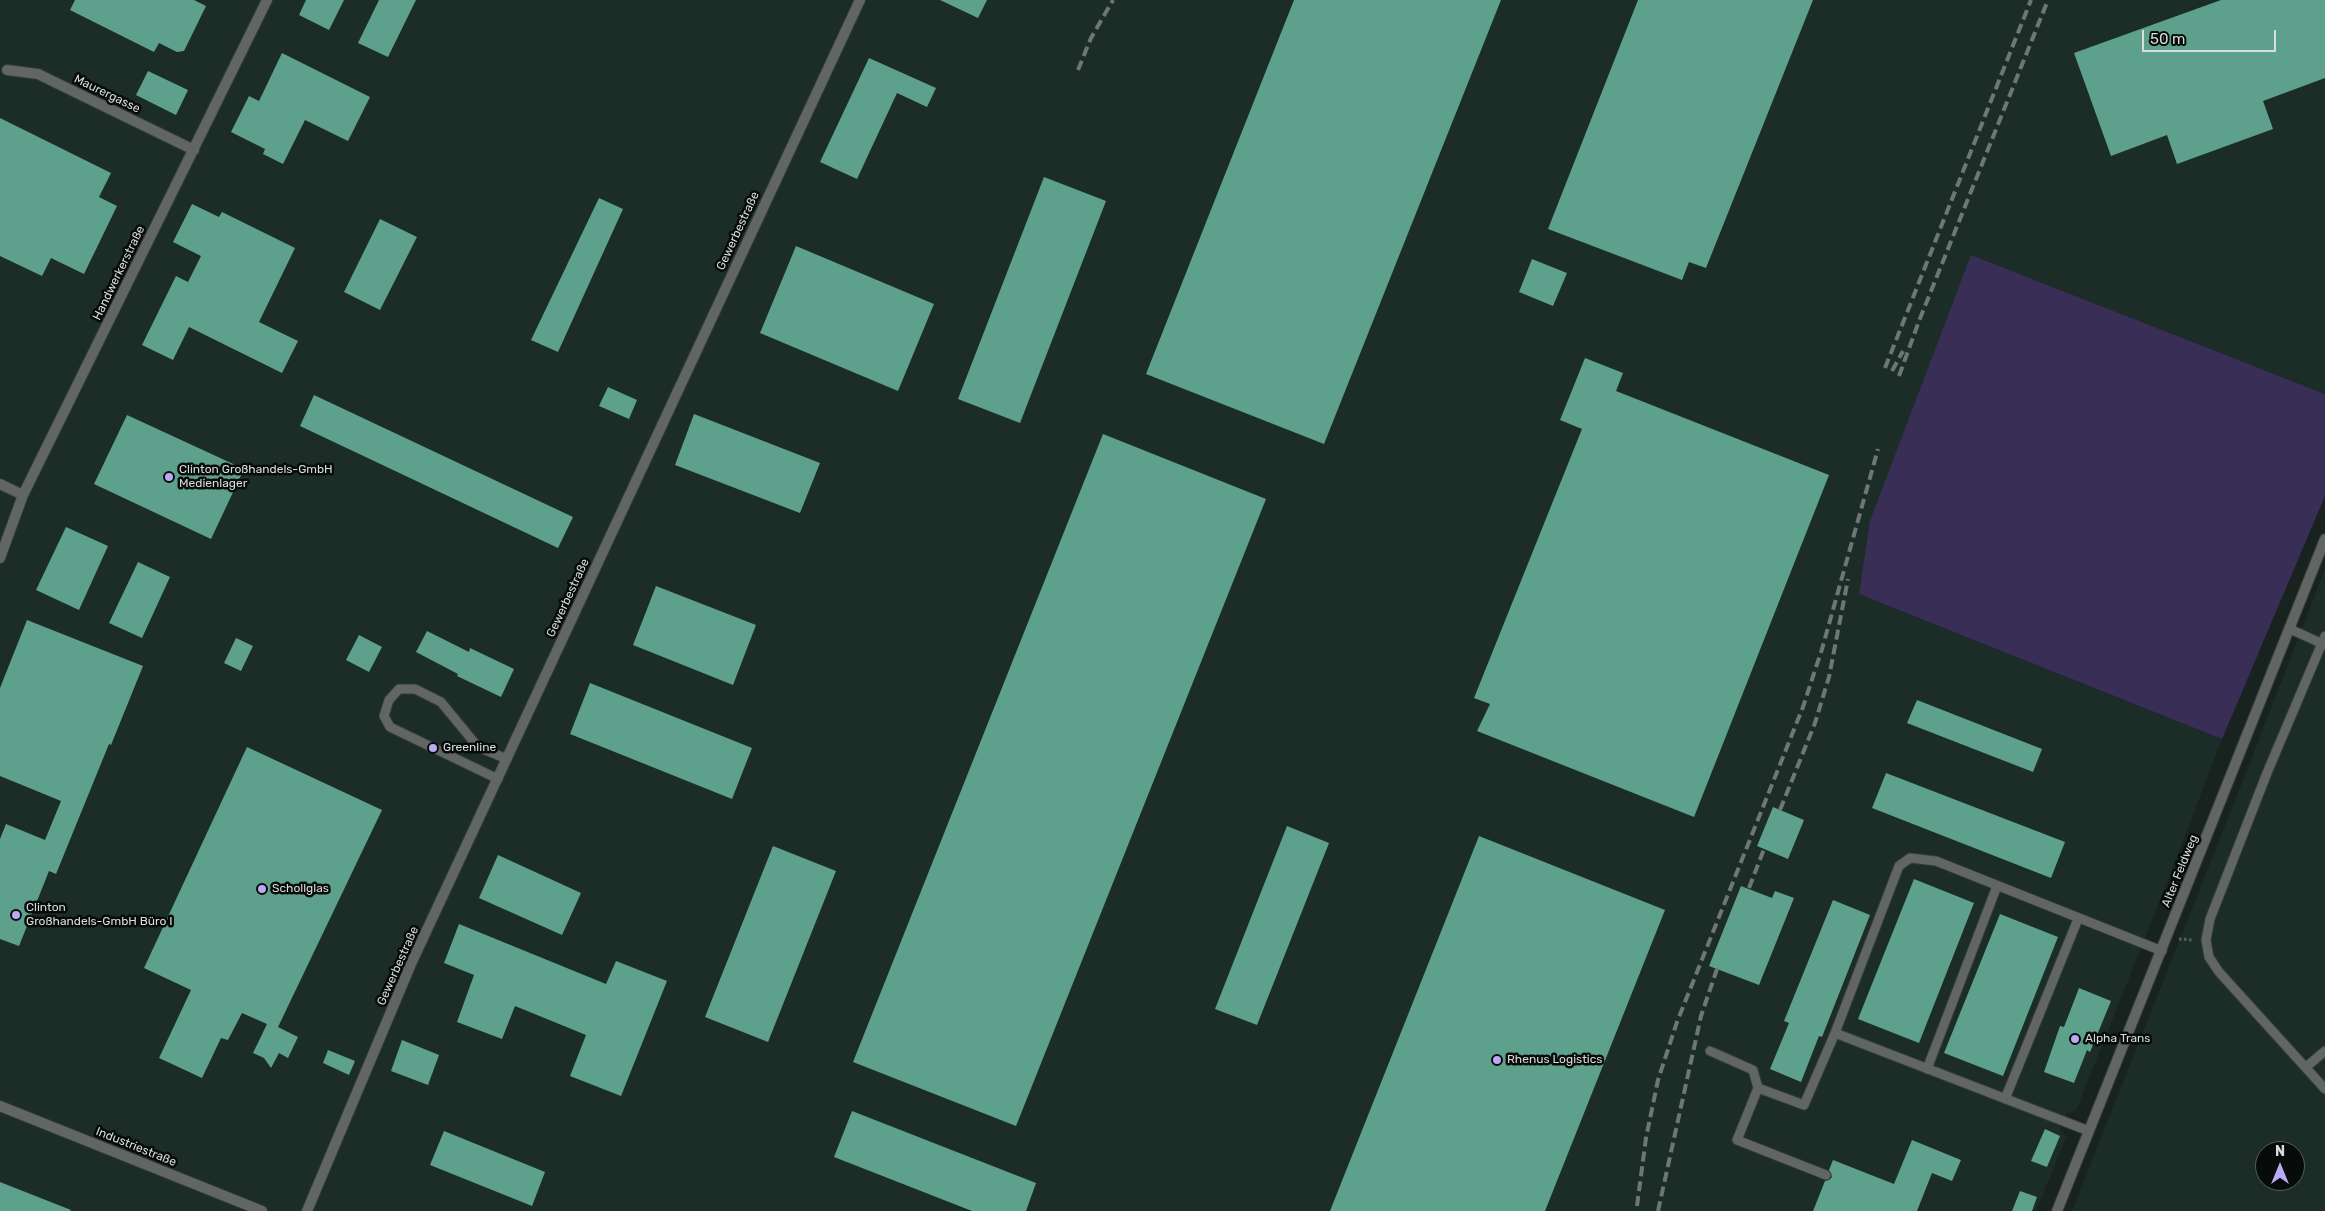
<!DOCTYPE html>
<html>
<head>
<meta charset="utf-8">
<style>
  body { margin:0 }
  #map { position:relative; width:2325px; height:1211px; overflow:hidden; background:#18221f; font-family:Rubik,sans-serif }
  canvas { display:block }
  .north { position:absolute; left:2255px; top:1141px; width:50px; height:50px; box-sizing:border-box; background:#070b09; border:1px solid #5a5f5d; border-radius:50%; rotate:0deg; font-size:14px; font-weight:700; line-height:20px; text-align:center; color:#d7dddb }
  .north::after { content:''; display:block; margin:auto; width:18px; height:22px; background:#baaaf6; clip-path:polygon(50% 0,100% 100%,50% 72%,0 100%) }
  .scale { position:absolute; left:2142px; top:30px; width:134px; height:22px; box-sizing:border-box; border:2px solid #d7dddb; border-top:0; padding-left:6px; font-size:15px; line-height:18px; white-space:nowrap; color:#d7dddb; -webkit-text-stroke:4px #070b09; paint-order:stroke }
</style>
</head>
<body>
<div id="map">
<canvas width="2325" height="1211"></canvas>
<div class="north">N</div>
<div class="scale">50 m</div>
</div>
<script>
const context = document.querySelector('canvas').getContext('2d');
context.lineJoin = 'round';
function paint(path, color) { context.fillStyle = color; context.fill(path, 'evenodd'); }
const shape = rows => new Path2D(rows.map(r => 'M' + r).join(''));
function trace(path, color, width, dash) { context.strokeStyle = color; context.lineWidth = width; context.lineCap = dash ? 'butt' : 'round'; context.setLineDash(dash || []); context.stroke(path); }
function drawText(font, color, halo, rows, align = 'center') {
  context.font = font + ' Rubik,sans-serif'; context.lineWidth = 5; context.setLineDash([]); context.textBaseline = 'middle'; context.strokeStyle = halo; context.fillStyle = color; for (const [text, x, y, turn = 0] of rows) {
    context.save(); context.translate(x, y); context.rotate((+turn || 0) * Math.PI / 180); context.textAlign = isNaN(turn) ? turn : align; if (halo) context.strokeText(text, 0, 0); context.fillText(text, 0, 0); context.restore();
  }
}
const built = shape([
  [0,0,2325,0,2325,394,1971,255,1859,594,2222,739,2170,875,2076,1111,2067,1112,2063,1122,2060,1129,2066,1137,2036,1211,0,1211],
  [2325,569,2325,1211,2072,1211,2249,765],
  [2265,1151,2295,1151,2295,1181,2265,1181]
]);
const green = shape([
  [1971,255,2325,394,2325,496,2222,739,1859,594,1870,521]
]);
const building = shape([
  [75,0,194,0,206,6,184,51,177,52,159,43,154,52,70,10],
  [306,0,344,0,329,30,299,15],
  [379,0,416,0,388,57,358,43],
  [940,0,987,0,978,18],
  [1294,0,1501,0,1324,444,1146,374],
  [1638,0,1813,0,1706,268,1689,262,1682,280,1548,229],
  [2221,0,2325,0,2325,78,2263,101,2273,129,2177,164,2167,135,2111,156,2074,53],
  [282,53,370,97,348,141,305,120,283,164,263,154,265,149,231,132,249,96,259,101],
  [869,58,936,88,927,107,897,93,857,179,820,162],
  [148,71,188,90,176,115,136,95],
  [0,118,111,173,99,197,117,206,84,274,51,258,42,276,0,256],
  [1044,177,1106,201,1020,423,958,399],
  [599,198,623,209,558,352,531,340],
  [192,204,219,217,222,212,295,248,259,322,298,341,282,373,189,327,173,360,142,345,176,276,188,282,201,256,173,242],
  [380,219,417,237,380,310,344,292],
  [796,246,934,304,898,391,760,333],
  [1532,259,1567,273,1553,306,1519,292],
  [1585,358,1623,373,1616,391,1829,475,1694,817,1477,731,1490,704,1474,698,1582,429,1560,420],
  [608,387,637,400,629,419,599,406],
  [314,395,573,517,558,548,300,426],
  [694,414,820,463,800,513,675,465],
  [127,415,244,469,211,539,94,484],
  [1103,434,1266,499,1016,1126,853,1062],
  [66,527,108,546,79,610,36,590],
  [138,562,170,577,142,638,109,623],
  [656,586,756,625,733,685,633,645],
  [27,620,143,666,111,745,109,744,56,874,49,871,19,946,0,939,0,839,6,824,45,840,61,801,0,776,0,688],
  [427,631,469,652,470,648,514,669,501,697,457,676,458,674,416,652],
  [359,635,382,647,369,672,346,660],
  [236,638,253,646,241,671,224,663],
  [590,683,752,748,732,799,570,734],
  [1917,700,2042,749,2033,772,1907,723],
  [247,747,382,810,278,1027,298,1037,288,1058,279,1053,271,1068,264,1058,253,1053,267,1024,242,1013,228,1040,221,1038,202,1078,159,1058,191,990,144,968],
  [1886,773,2065,842,2051,878,1872,808],
  [1773,807,1804,820,1788,859,1757,846],
  [1287,826,1329,843,1257,1025,1215,1009],
  [1479,836,1665,910,1545,1211,1330,1211],
  [773,846,836,871,768,1042,705,1017],
  [498,855,581,893,562,935,479,898],
  [1914,879,1974,903,1919,1043,1858,1019],
  [1741,886,1772,898,1775,891,1794,898,1759,985,1709,966],
  [1833,900,1870,915,1822,1037,1819,1036,1801,1082,1770,1069,1789,1023,1784,1021],
  [2000,914,2058,937,2003,1076,1944,1053],
  [459,924,606,984,616,961,667,981,621,1096,570,1076,586,1035,515,1006,502,1039,457,1022,474,975,444,963],
  [2079,988,2111,1001,2090,1052,2087,1050,2074,1083,2044,1072,2060,1026,2064,1027],
  [402,1040,439,1055,428,1085,391,1071],
  [328,1050,355,1061,349,1075,323,1063],
  [852,1111,1036,1183,1026,1211,972,1211,834,1157],
  [2045,1129,2060,1136,2047,1167,2031,1161],
  [444,1131,545,1172,532,1206,430,1165],
  [1912,1140,1961,1160,1952,1181,1932,1173,1917,1211,1813,1211,1825,1181,1829,1180,1832,1177,1829,1170,1833,1160,1894,1184],
  [0,1182,71,1210,70,1211,0,1211],
  [2020,1191,2037,1197,2032,1211,2012,1211]
]);
const path = shape([
  [2179,939,2193,940]
]);
const lane = shape([
  [2290,629,2325,645],
  [2325,636,2267,773,2210,919,2206,940,2209,957,2219,972,2325,1089],
  [498,779,390,727,384,716,389,700,399,689,415,689,441,702,478,747,507,759],
  [1710,1051,1753,1070,1758,1088,1804,1105,1835,1033],
  [2306,1067,2325,1051],
  [1927,1069,1997,886],
  [1758,1088,1737,1140,1826,1175],
  [2005,1099,2078,919],
  [2089,1131,1835,1033,1899,866,1910,858,1936,861,2162,951]
]);
const street = shape([
  [7,70,38,74,194,150],
  [0,484,23,495],
  [0,558,23,495,267,0],
  [0,1106,262,1211],
  [307,1211,411,964,860,0],
  [2057,1211,2325,539]
]);
const rail = shape([
  [1078,70,1091,38,1113,0],
  [1885,368,2031,0],
  [1892,371,1903,351],
  [1899,376,1919,321,2048,0],
  [1780,810,1815,723,1829,677,1848,579],
  [1749,888,1764,849],
  [1637,1206,1646,1138,1658,1080,1677,1022,1803,707,1822,649,1878,449],
  [1658,1211,1701,1016,1717,969]
]);
const markers = [
  [169,477,5,"#baaaf6"],
  [433,748,5,"#baaaf6"],
  [262,889,5,"#baaaf6"],
  [16,915,5,"#baaaf6"],
  [2075,1039,5,"#baaaf6"],
  [1497,1060,5,"#baaaf6"]
];
const streetNames = [
  ["Maurergasse",107,94,26],
  ["Gewerbestraße",738,231,-65],
  ["Handwerkerstraße",119,273,-64],
  ["Gewerbestraße",568,598,-65],
  ["Alter Feldweg",2180,871,-68],
  ["Gewerbestraße",398,966,-66],
  ["Industriestraße",136,1147,22]
];
const poiNames = [
  ["Clinton Großhandels-GmbH",179,470],
  ["Medienlager",179,484],
  ["Greenline",443,748],
  ["Schollglas",272,889],
  ["Clinton",26,908],
  ["Großhandels-GmbH Büro I",26,922],
  ["Alpha Trans",2085,1039],
  ["Rhenus Logistics",1507,1060]
];
paint(built, '#1c2d27');
paint(green, '#382e56');
paint(building, '#5da18c');
trace(lane, '#333c39', 11);
trace(street, '#333c39', 12);
trace(path, '#59615f', 3, [2.5, 2.5]);
trace(lane, '#616664', 9);
trace(street, '#616664', 10);
trace(rail, '#6f7774', 4, [10, 5]);
for (const [x, y, r, color] of markers) { const dot = new Path2D(); dot.arc(x, y, r, 0, 2 * Math.PI); context.fillStyle = color; context.fill(dot); trace(dot, '#070b09', 2); }
drawText('12px', '#d7dddb', '#070b09', streetNames);
drawText('12px', '#d7dddb', '#070b09', poiNames, 'left');
</script>
</body>
</html>
